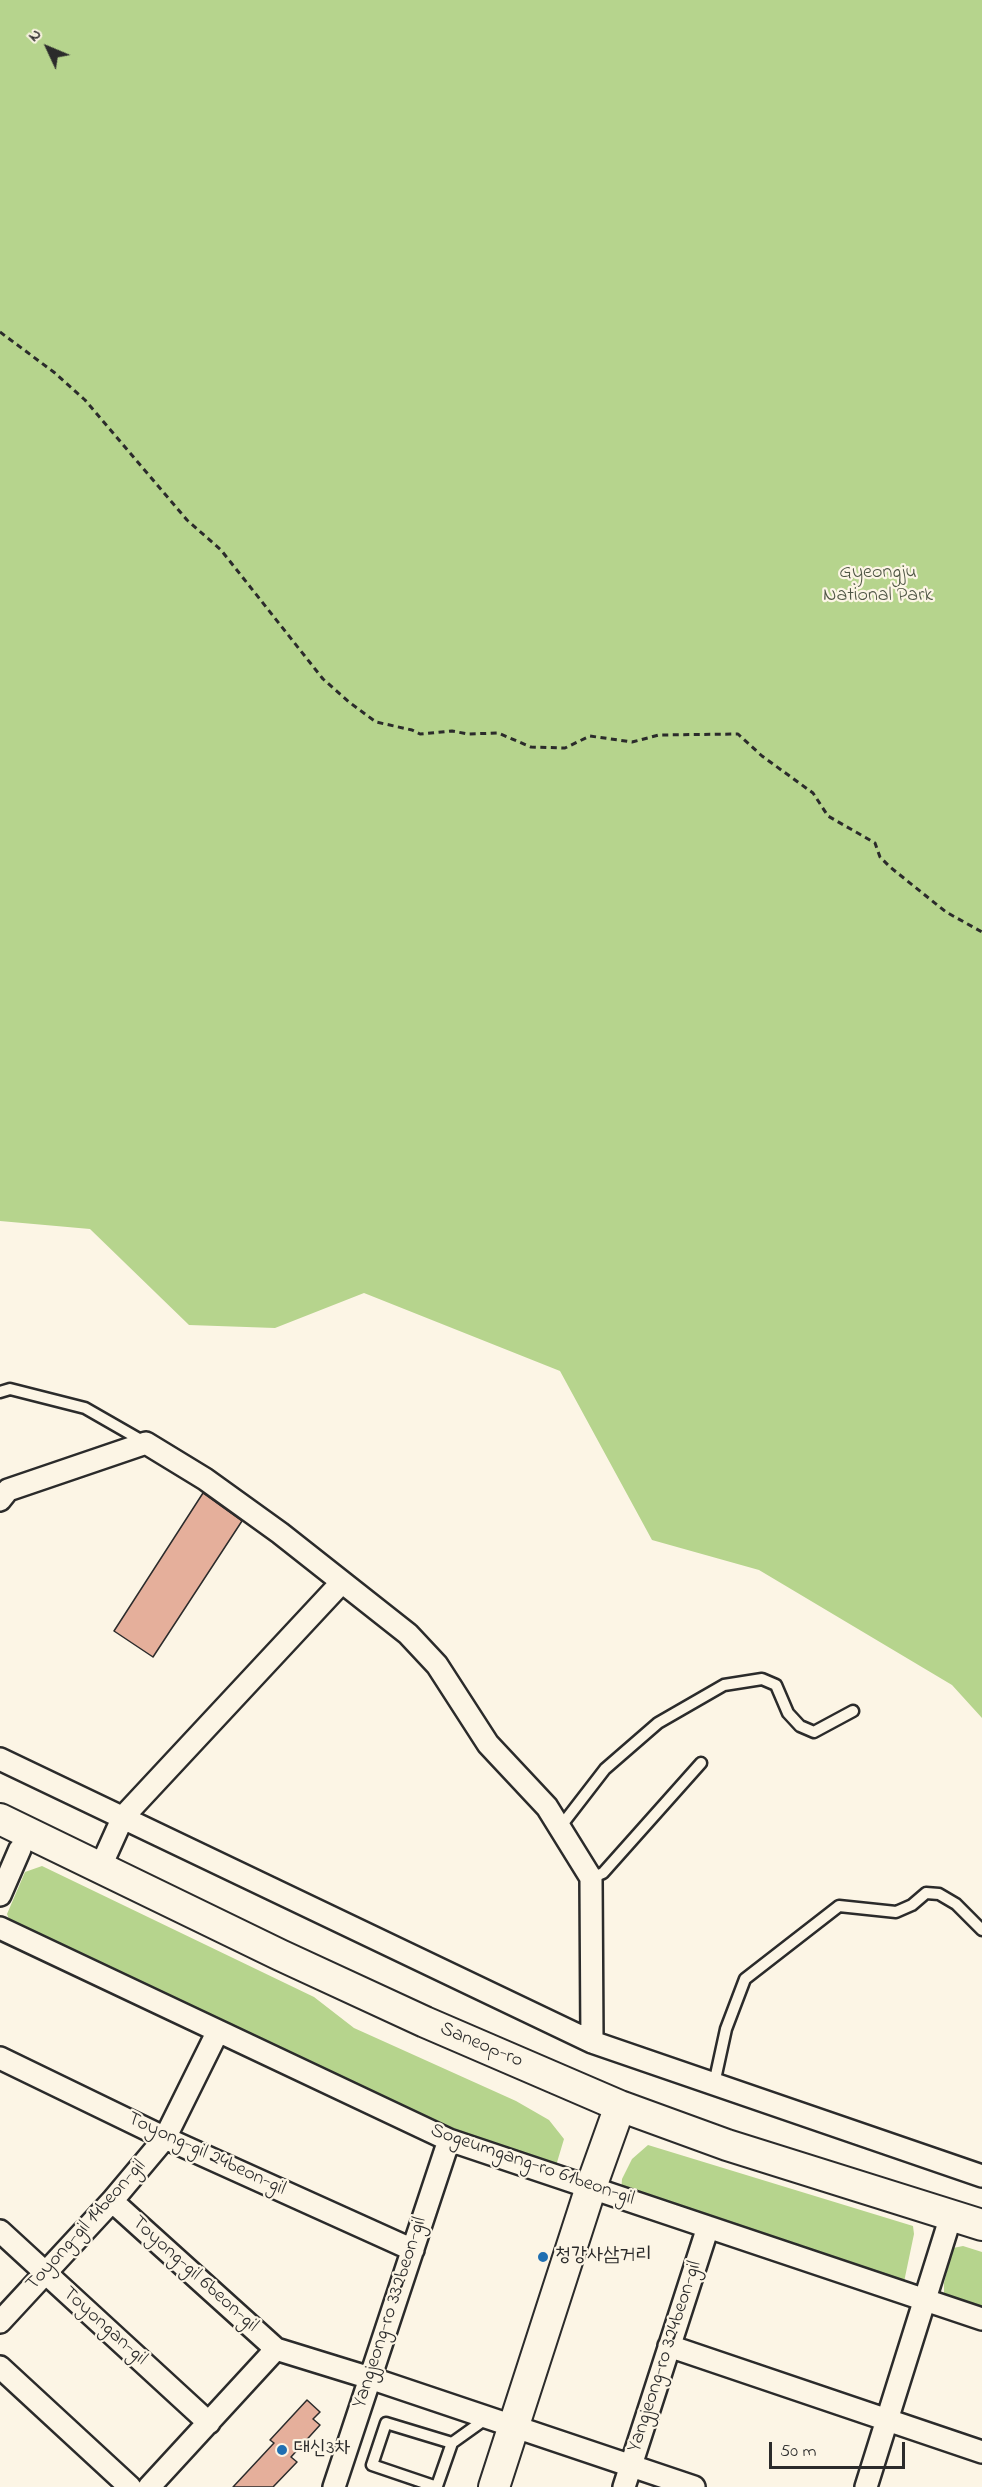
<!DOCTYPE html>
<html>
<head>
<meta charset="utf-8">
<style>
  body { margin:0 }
  #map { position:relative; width:982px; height:2487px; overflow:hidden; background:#fcf5e5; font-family:"Indie Flower",sans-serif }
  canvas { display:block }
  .north { position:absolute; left:18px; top:18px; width:60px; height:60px; -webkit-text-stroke:4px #fcf5e5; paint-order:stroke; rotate:314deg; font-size:16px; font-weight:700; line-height:24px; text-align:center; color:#2b2b2b }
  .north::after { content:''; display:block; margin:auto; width:21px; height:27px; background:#2b2b2b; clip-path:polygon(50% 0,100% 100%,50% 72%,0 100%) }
  .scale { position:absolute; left:769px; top:2442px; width:136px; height:27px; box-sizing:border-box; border:3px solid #2b2b2b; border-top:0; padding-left:8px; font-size:18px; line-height:21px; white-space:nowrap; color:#2b2b2b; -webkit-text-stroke:4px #fcf5e5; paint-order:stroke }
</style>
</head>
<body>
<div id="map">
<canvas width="982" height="2487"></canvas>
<div class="north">N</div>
<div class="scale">50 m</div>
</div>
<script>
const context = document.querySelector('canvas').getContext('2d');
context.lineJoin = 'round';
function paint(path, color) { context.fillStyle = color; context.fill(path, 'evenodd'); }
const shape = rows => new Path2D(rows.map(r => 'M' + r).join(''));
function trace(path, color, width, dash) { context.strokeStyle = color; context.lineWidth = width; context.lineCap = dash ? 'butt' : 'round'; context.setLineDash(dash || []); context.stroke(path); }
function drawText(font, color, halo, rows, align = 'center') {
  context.font = font + ' "Indie Flower","Poor Story",sans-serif'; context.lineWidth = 4.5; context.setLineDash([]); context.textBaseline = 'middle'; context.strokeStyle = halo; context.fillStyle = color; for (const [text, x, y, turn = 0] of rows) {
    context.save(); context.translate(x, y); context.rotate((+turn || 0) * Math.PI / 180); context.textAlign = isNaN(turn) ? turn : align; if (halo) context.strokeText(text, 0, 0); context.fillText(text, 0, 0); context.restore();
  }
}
const green = shape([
  [0,0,982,0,982,1718,952,1685,759,1570,652,1540,560,1371,364,1293,275,1328,189,1325,90,1229,0,1221],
  [42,1866,314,1997,354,2028,516,2101,549,2120,564,2139,555,2169,452,2135,12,1927,7,1914,25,1872],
  [648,2145,913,2226,914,2234,904,2282,621,2193,622,2179,632,2159],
  [963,2246,982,2252,982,2310,944,2297,944,2283,953,2248]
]);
const building = shape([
  [203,1493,242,1521,153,1657,114,1631,203,1493],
  [307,2400,320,2412,313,2419,320,2425,291,2457,297,2462,273,2487,233,2487,274,2443,270,2440,307,2400]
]);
const path = shape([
  [0,332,55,373,85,400,187,520,221,550,323,679,349,702,376,722,412,730,420,734,452,731,468,734,498,733,531,747,565,748,590,736,632,742,659,735,738,734,762,756,813,793,828,816,875,843,880,857,890,867,946,912,982,932]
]);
const lane = shape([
  [0,1392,10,1389,85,1408,146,1443],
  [561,1826,605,1769,658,1723,724,1685,762,1679,776,1685,788,1713,800,1726,814,1732,853,1711],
  [591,1878,603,1873,701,1763],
  [714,2084,726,2029,745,1979,839,1906,896,1912,912,1905,926,1893,939,1894,956,1904,982,1930],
  [437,2486,452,2443],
  [437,2487,372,2465,386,2423,452,2443,487,2418]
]);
const street = shape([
  [0,1500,8,1490,146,1443,205,1479,280,1533,408,1634,437,1665,488,1744,547,1807,591,1878,592,2042],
  [0,1759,592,2042,982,2176],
  [100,1868,123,1817,342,1582],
  [0,1895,20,1849],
  [0,1928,449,2140,982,2319],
  [0,2058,165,2138,413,2250],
  [112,2201,276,2349],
  [0,2231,209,2423],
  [0,2322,112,2201,165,2138,218,2031],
  [669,2346,982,2452],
  [0,2367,130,2487],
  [149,2487,276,2349,370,2378,694,2487],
  [334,2487,449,2140],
  [624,2487,708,2227],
  [866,2487,951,2216]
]);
const secondary = shape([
  [0,1819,280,1955,425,2022,620,2106,727,2145,982,2225],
  [494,2487,591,2187,620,2106]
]);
const markers = [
  [543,2257,6,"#1f6fb2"],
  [282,2450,6,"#1f6fb2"]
];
const parkNames = [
  ["Gyeongju",878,574],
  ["National Park",878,597]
];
const streetNames = [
  ["Saneop-ro",481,2046,23],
  ["Toyong-gil 24beon-gil",206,2155,25],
  ["Sogeumgang-ro 61beon-gil",532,2166,19],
  ["Toyong-gil 14beon-gil",87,2226,-48],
  ["Toyong-gil 6beon-gil",194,2275,42],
  ["Yangjeong-ro 332beon-gil",391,2313,-72],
  ["Toyongan-gil",104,2327,42],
  ["Yangjeong-ro 324beon-gil",666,2357,-72]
];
const poiNames = [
  ["청강사삼거리",555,2257],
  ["대신3차",294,2450]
];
paint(green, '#b6d48d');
paint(building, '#e5af9b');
trace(building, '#2b2b2b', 1.5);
trace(lane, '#2b2b2b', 15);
trace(street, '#2b2b2b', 26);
trace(secondary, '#2b2b2b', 34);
trace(path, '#2b2b2b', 3, [6, 4.5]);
trace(lane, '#fcf5e5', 10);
trace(street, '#fcf5e5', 21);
trace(secondary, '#fcf5e5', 30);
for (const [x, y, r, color] of markers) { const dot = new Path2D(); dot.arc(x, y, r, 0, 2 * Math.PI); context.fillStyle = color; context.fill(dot); trace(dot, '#fcf5e5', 2); }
drawText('20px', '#4e5544', '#fcf5e5', parkNames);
drawText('20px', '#2b2b2b', '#fcf5e5', streetNames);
drawText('20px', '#2b2b2b', '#fcf5e5', poiNames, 'left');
</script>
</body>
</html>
